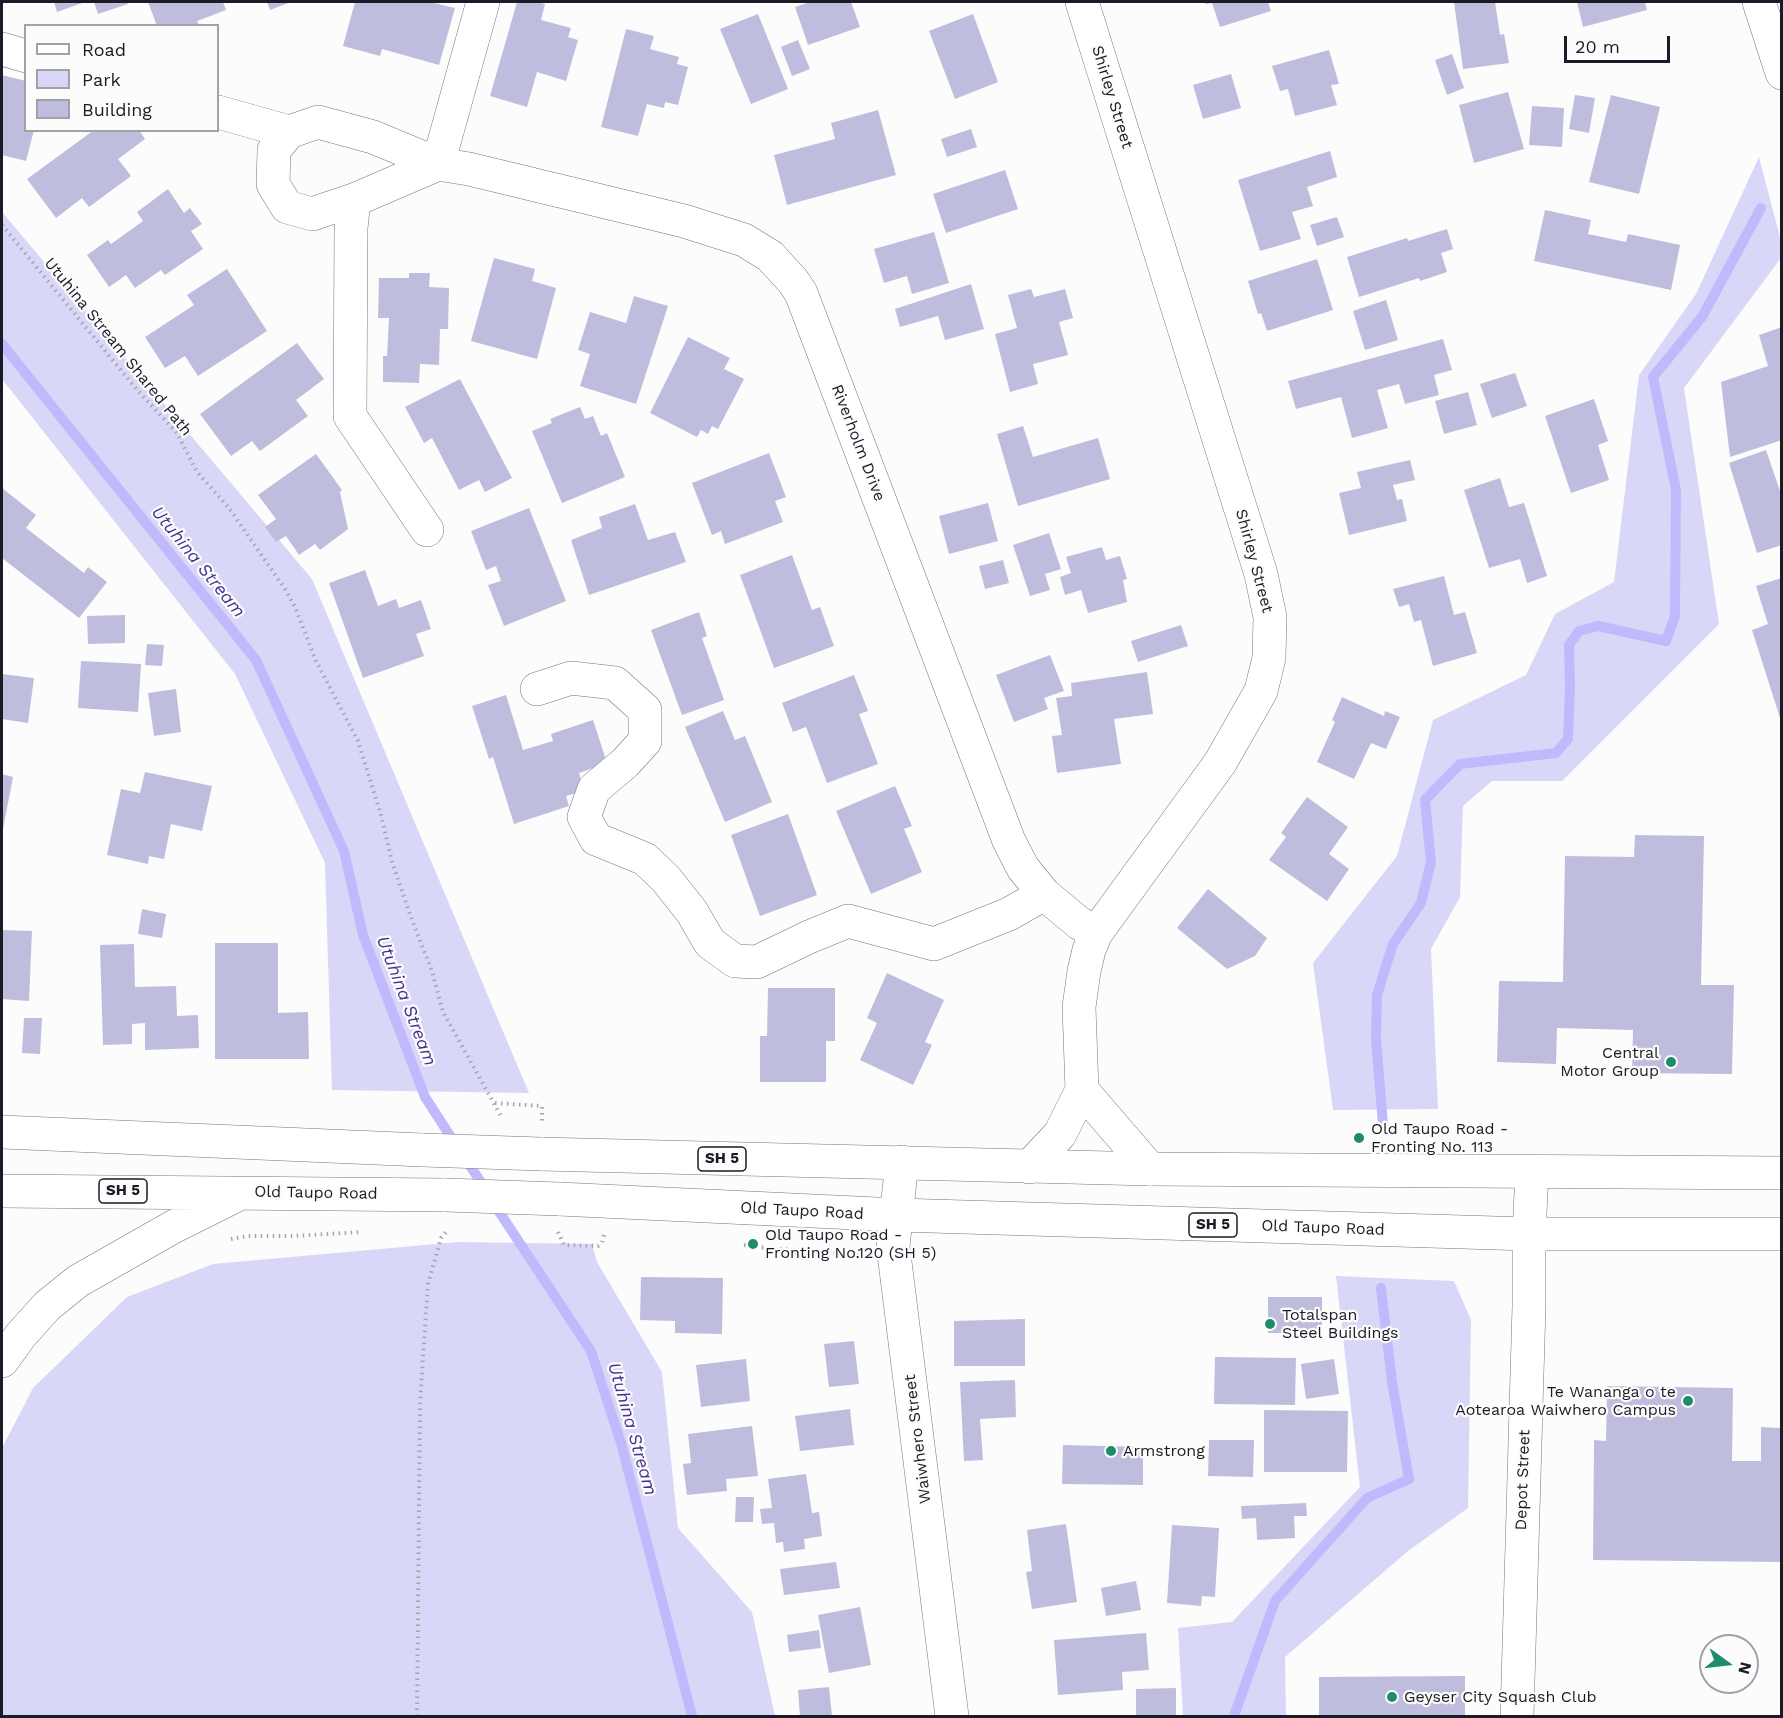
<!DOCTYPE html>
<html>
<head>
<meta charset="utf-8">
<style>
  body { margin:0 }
  #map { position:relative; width:1783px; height:1718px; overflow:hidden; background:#fcfcfc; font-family:"Work Sans",sans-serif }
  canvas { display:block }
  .frame { position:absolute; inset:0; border:3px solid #1b1a26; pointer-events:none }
  .legend { position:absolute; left:24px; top:24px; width:195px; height:108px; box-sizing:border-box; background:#fcfcfc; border:2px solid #a2a2a6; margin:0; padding:8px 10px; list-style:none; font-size:18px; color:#1b1a26 }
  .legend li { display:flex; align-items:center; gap:12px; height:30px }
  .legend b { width:30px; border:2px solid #a2a2a6 }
  .north { position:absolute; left:1699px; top:1634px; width:60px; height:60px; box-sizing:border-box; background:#fcfcfc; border:2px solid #a2a2a6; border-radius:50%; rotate:105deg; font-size:16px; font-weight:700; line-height:24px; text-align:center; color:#1b1a26 }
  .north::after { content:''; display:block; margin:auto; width:21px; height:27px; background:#1e8c6c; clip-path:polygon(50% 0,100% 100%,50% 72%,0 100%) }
  .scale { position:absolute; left:1564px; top:36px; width:106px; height:27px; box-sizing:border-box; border:3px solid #1b1a26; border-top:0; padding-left:8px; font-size:18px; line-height:21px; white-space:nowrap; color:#1b1a26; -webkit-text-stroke:4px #fcfcfc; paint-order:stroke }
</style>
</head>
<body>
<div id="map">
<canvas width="1783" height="1718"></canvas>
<div class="frame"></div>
<ul class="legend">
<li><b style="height:8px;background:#fff"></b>Road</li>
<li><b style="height:16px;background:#d9d7f7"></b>Park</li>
<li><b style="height:16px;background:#bfbdde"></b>Building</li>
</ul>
<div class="north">N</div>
<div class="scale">20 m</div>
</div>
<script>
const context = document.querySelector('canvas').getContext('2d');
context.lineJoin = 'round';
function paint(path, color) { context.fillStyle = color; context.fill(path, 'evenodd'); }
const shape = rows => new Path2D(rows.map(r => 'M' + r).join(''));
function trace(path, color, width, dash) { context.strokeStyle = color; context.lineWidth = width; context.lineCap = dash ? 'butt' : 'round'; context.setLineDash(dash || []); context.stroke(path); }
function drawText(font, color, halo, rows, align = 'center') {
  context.font = font + ' "Work Sans",sans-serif'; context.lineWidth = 4.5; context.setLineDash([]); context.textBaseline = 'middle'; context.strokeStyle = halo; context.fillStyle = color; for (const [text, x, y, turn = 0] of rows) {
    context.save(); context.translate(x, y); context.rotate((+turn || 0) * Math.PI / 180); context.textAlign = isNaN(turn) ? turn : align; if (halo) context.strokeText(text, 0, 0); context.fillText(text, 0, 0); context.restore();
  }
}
const green = shape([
  [1759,157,1781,241,1781,258,1684,388,1719,624,1562,781,1492,781,1463,806,1460,897,1431,949,1438,1109,1333,1110,1313,963,1397,856,1433,720,1526,675,1555,614,1614,582,1639,375,1696,294],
  [2,212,312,579,529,1093,332,1090,325,863,235,674,2,379],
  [458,1242,592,1244,597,1262,662,1372,678,1528,752,1612,775,1716,2,1716,2,1448,33,1388,127,1297,213,1264],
  [1336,1276,1454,1281,1471,1320,1468,1508,1408,1551,1285,1657,1286,1716,1183,1716,1178,1628,1232,1622,1360,1487]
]);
const stream = shape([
  [2,344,256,660,344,851,363,935,425,1097,456,1145],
  [1383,1125,1376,1039,1377,995,1393,944,1421,903,1431,862,1425,800,1460,764,1556,753,1568,739,1570,687,1569,645,1579,631,1598,626,1666,641,1675,616,1676,490,1653,377,1702,317,1761,208],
  [465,1158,486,1190],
  [494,1204,591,1351,621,1443,692,1716],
  [1234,1716,1275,1601,1367,1498,1409,1479,1392,1382,1381,1288]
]);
const building = shape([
  [54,2,85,2,57,12],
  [94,2,127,2,128,4,98,14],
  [148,2,223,2,226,10,197,21,199,26,157,26],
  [267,2,291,2,270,10],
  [355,2,430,2,455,8,439,65,382,49,380,56,343,46],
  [517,2,537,2,545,4,541,20,571,28,568,37,578,40,566,81,537,72,527,107,490,96],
  [810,2,851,2,860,27,808,45,795,7],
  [1205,2,1268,2,1271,11,1220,27,1212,3,1206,4],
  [1454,2,1495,2,1500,35,1504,34,1509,63,1463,69],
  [1577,2,1645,2,1647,10,1583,27],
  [758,14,788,89,751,104,720,29],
  [973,14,998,82,955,99,929,31],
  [626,29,654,36,650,49,679,57,677,64,688,67,678,105,665,102,664,108,647,104,638,136,601,127],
  [798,40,810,69,792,76,781,47],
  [1329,50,1339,84,1331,85,1337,105,1295,116,1288,89,1280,91,1272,66],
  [1452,54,1464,88,1447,95,1435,60],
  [1231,74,1241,108,1203,119,1193,85],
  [2,75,26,81,26,130,34,130,26,161,2,155],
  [1508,92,1524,149,1474,163,1459,105],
  [1575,95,1595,98,1589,133,1569,129],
  [1611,95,1660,107,1639,194,1589,182],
  [1532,106,1564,108,1562,147,1529,145],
  [878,110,896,175,787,205,774,155,835,139,831,123],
  [971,129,977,147,947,157,941,139],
  [94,130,139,130,145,139,118,159,131,176,89,207,82,198,56,218,27,179],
  [1330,151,1337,177,1307,187,1313,206,1292,212,1301,239,1260,251,1238,180],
  [1005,170,1018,209,946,233,933,194],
  [168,189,184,213,190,208,202,224,191,231,203,249,165,275,161,270,135,288,126,275,109,287,87,255,108,240,111,244,143,221,137,212],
  [1545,210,1591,220,1588,234,1626,242,1628,234,1680,245,1671,290,1534,261],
  [1337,217,1344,237,1317,246,1310,225],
  [1447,229,1453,249,1441,253,1447,272,1420,281,1419,278,1359,297,1347,257,1407,238,1408,241],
  [934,232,949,283,912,294,907,276,884,283,874,249],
  [494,258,535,269,532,281,556,288,537,359,471,341],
  [1317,259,1333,310,1267,331,1261,313,1258,314,1248,281],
  [227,269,267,331,198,376,185,356,165,368,145,337,194,305,187,295],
  [409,273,430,273,429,287,449,288,448,329,440,329,439,365,420,364,419,383,383,382,383,356,387,356,389,318,378,318,379,278,409,278],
  [971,284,984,329,945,340,938,316,900,327,895,309],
  [1031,289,1034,297,1065,289,1073,318,1059,322,1068,355,1033,364,1038,384,1010,392,995,334,1017,328,1008,295],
  [634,296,668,306,636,404,580,386,590,354,578,350,590,312,626,323],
  [1386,300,1398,340,1365,350,1353,311],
  [1782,327,1782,440,1730,457,1721,382,1768,366,1759,335],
  [688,337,730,358,724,369,744,379,718,429,712,426,708,434,701,430,697,437,650,413],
  [1443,339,1452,370,1434,375,1439,395,1405,404,1399,384,1377,390,1388,428,1352,438,1341,397,1296,409,1288,381],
  [297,343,324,379,296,400,308,416,260,451,252,441,231,456,200,414],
  [1515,373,1527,406,1492,418,1480,384],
  [460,379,512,478,485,492,479,480,459,490,432,438,424,443,405,407],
  [1468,392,1477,425,1444,434,1435,401],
  [1594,399,1608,441,1598,445,1609,480,1571,493,1545,416],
  [580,407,585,419,593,416,601,436,607,433,625,477,562,503,532,431,552,423,550,419],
  [1023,426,1033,457,1098,438,1110,479,1018,506,997,434],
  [1766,450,1782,497,1782,545,1757,553,1729,463],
  [769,453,786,497,775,501,783,522,725,544,721,531,712,535,692,483],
  [316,454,342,490,340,492,348,529,320,550,315,544,299,555,286,536,276,542,265,527,276,519,258,495],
  [1410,460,1415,480,1393,485,1397,500,1402,499,1407,521,1349,535,1339,493,1361,488,1357,472],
  [1500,478,1509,507,1524,503,1547,576,1527,583,1520,559,1489,568,1464,490],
  [2,488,36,515,26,528,84,573,88,567,107,582,79,618,2,558],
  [988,503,998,541,949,554,939,516],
  [635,504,648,540,675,532,686,562,589,595,571,540,602,528,599,517],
  [529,508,566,601,504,626,488,585,501,581,496,566,486,570,471,531],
  [1049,533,1061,569,1045,574,1050,590,1030,596,1013,545],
  [1102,547,1106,560,1120,556,1127,579,1123,580,1127,602,1088,613,1081,590,1065,595,1060,577,1071,573,1066,557],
  [792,555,812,610,820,607,834,646,774,668,740,575],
  [1003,560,1009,583,985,589,979,566],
  [365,570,378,606,396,599,399,608,421,600,431,629,416,634,424,656,363,678,329,583],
  [1444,576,1454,615,1465,612,1477,653,1433,666,1421,620,1414,622,1409,604,1399,607,1393,589],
  [1782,578,1782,721,1781,721,1752,630,1768,624,1756,586],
  [699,612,707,636,702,638,724,700,682,715,651,630],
  [125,615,125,643,88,644,87,616],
  [1181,625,1188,646,1138,662,1131,641],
  [147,644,164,645,162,666,145,665],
  [1050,655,1064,691,1044,698,1048,709,1014,722,996,675],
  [81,661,141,664,138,712,78,708],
  [1147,672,1153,714,1114,719,1121,764,1057,773,1052,736,1062,735,1056,698,1072,696,1071,683],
  [2,674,34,678,28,723,2,719],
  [854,675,868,711,859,714,878,764,827,783,806,727,793,732,782,703],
  [176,689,181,732,154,736,148,693],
  [506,695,523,750,553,741,551,734,593,720,607,763,579,773,584,791,566,796,569,806,514,824,493,757,489,759,472,706],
  [1342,697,1384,716,1385,711,1400,717,1386,749,1371,743,1354,779,1317,762,1335,722,1332,720],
  [723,711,735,740,745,736,772,802,725,822,685,727],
  [145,772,212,786,202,831,171,824,164,859,149,856,148,864,107,855,121,789,140,793],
  [2,774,13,777,3,829,2,829],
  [895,786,912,826,904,829,922,872,871,894,836,811],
  [1307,797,1348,827,1329,854,1349,869,1327,901,1269,860,1286,837,1281,833],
  [788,814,817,895,760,916,731,835],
  [1635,835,1704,836,1701,985,1734,985,1732,1074,1632,1073,1633,1030,1557,1028,1556,1064,1497,1062,1499,981,1563,982,1565,856,1634,857],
  [1208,889,1267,938,1255,956,1227,969,1177,928],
  [142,909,166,914,162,938,138,934],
  [2,930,32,931,29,1001,2,999],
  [215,943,278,943,278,1013,308,1012,309,1059,215,1059],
  [134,944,135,987,176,986,177,1016,198,1015,199,1048,145,1050,145,1023,132,1024,132,1044,103,1045,100,945],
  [887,973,944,1000,925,1042,932,1045,913,1085,860,1060,877,1023,867,1018],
  [768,988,835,988,835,1041,826,1041,826,1082,760,1082,760,1036,767,1036],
  [24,1018,42,1018,40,1054,22,1053],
  [641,1277,723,1278,722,1334,675,1333,675,1321,640,1320],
  [1268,1297,1322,1297,1322,1333,1268,1333],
  [1025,1319,1025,1366,954,1366,954,1321],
  [854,1341,859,1384,829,1387,824,1344],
  [1215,1357,1296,1358,1295,1405,1214,1404],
  [746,1359,750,1401,701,1407,696,1365],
  [1334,1359,1339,1394,1306,1399,1301,1364],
  [1015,1380,1016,1417,980,1419,983,1460,964,1461,960,1382],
  [1607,1386,1733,1388,1732,1461,1761,1461,1761,1427,1782,1428,1782,1562,1593,1560,1594,1440,1606,1441],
  [850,1409,854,1445,800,1451,795,1416],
  [1264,1410,1348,1411,1347,1472,1264,1472],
  [752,1426,758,1476,726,1479,727,1491,687,1495,683,1464,691,1463,688,1434],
  [1209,1440,1254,1440,1253,1477,1208,1476],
  [1063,1445,1143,1447,1143,1485,1062,1484],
  [806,1474,812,1513,819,1512,822,1536,804,1539,805,1549,784,1552,783,1542,776,1543,774,1523,762,1524,760,1509,772,1508,768,1479],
  [736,1497,754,1497,753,1522,735,1522],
  [1306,1503,1307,1516,1294,1516,1295,1538,1257,1540,1256,1518,1242,1519,1241,1506],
  [1066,1524,1077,1602,1032,1609,1026,1572,1032,1571,1027,1530],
  [1172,1525,1219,1528,1215,1597,1202,1596,1201,1606,1167,1603],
  [836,1562,840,1588,784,1595,780,1569],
  [1136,1581,1141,1610,1106,1616,1101,1588],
  [860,1607,871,1665,829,1673,818,1615],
  [819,1630,821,1648,789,1652,787,1635],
  [1146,1633,1149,1670,1122,1672,1123,1690,1058,1695,1054,1640],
  [1465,1676,1465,1716,1319,1716,1319,1677],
  [829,1687,832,1716,800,1716,798,1690],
  [1176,1688,1176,1716,1136,1716,1136,1689]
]);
const path = shape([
  [2,225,138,391,177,433,197,472,229,508,285,589,295,607,316,661,358,741,381,815,392,862,412,920,432,971,443,1012,502,1118],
  [495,1103,542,1106,542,1121],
  [558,1232,564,1245,598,1246,602,1243,604,1235],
  [231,1239,248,1236,294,1236,361,1232],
  [744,1245,755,1247,859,1255],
  [417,1716,420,1403,428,1284,441,1238,447,1231]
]);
const minor = shape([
  [483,2,438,164,354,200,312,214,287,207,273,184,274,150,289,132,318,122,373,137,438,164,469,169,684,221,744,240,770,256,793,281,801,293,1009,841,1023,868,1044,894,1079,923,1096,933],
  [2,49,26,56],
  [218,112,289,132],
  [354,200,351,228,350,416,427,530],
  [537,689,571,678,615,683,645,710,645,741,625,763,594,789,584,817,596,839,645,859,666,879,692,912,710,943,735,961,757,962,809,937,848,921,934,944,1009,914,1044,894],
  [1082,1090,1150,1169],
  [902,1162,893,1246,952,1716],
  [1029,1167,1060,1134,1082,1090,1079,1007,1084,971,1089,950,1096,933,1220,763,1261,691,1269,658,1270,617,1261,574,1082,2],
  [1517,1716,1529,1306,1529,1234,1532,1172]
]);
const major = shape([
  [1759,2,1782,73]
]);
const highway = shape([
  [2,1132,423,1150],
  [541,1154,1150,1169,1782,1173],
  [2,1191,446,1195],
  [559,1199,898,1215,1529,1234,1782,1234],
  [2,1361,21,1335,47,1306,78,1281,173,1227,237,1195]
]);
const highwayBridge = shape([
  [423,1150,541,1154],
  [446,1195,559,1199]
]);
const markers = [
  [1671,1062,6,"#1e8c6c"],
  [1359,1138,6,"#1e8c6c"],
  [753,1244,6,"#1e8c6c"],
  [1270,1324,6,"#1e8c6c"],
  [1688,1401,6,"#1e8c6c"],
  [1111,1451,6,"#1e8c6c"],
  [1392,1697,6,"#1e8c6c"]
];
const shields = [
  [722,1159,48],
  [123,1191,48],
  [1213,1225,48]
];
const shieldNames = [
  ["SH 5",722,1159],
  ["SH 5",123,1191],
  ["SH 5",1213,1225]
];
const streetNames = [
  ["Shirley Street",1112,97,73],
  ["Utuhina Stream Shared Path",118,347,51],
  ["Riverholm Drive",858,443,69],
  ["Shirley Street",1254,561,75],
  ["Old Taupo Road",316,1193,1],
  ["Old Taupo Road",802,1211,3],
  ["Old Taupo Road",1323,1228,2],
  ["Waiwhero Street",918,1439,-97],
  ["Depot Street",1523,1480,-88]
];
const poiNames = [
  ["Central",1659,1053,"right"],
  ["Motor Group",1659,1071,"right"],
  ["Old Taupo Road -",1371,1129],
  ["Fronting No. 113",1371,1147],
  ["Old Taupo Road -",765,1235],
  ["Fronting No.120 (SH 5)",765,1253],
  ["Totalspan",1282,1315],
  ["Steel Buildings",1282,1333],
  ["Te Wananga o te",1676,1392,"right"],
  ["Aotearoa Waiwhero Campus",1676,1410,"right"],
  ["Armstrong",1123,1451],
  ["Geyser City Squash Club",1404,1697]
];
const waterNames = [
  ["Utuhina Stream",198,562,51],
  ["Utuhina Stream",406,1001,69],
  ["Utuhina Stream",632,1429,74]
];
paint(green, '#d9d7f7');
trace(stream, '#c0bafd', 10);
paint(building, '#bfbdde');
trace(minor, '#74728f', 34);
trace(major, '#74728f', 34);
trace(highway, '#74728f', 34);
trace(path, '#a6a5aa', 4, [1.5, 4.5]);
trace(minor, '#fff', 33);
trace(major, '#fff', 33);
trace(highway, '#fff', 33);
trace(highwayBridge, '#74728f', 34, []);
trace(highwayBridge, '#fff', 33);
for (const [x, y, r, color] of markers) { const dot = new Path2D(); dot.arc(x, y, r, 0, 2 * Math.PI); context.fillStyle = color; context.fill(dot); trace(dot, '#fcfcfc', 2); }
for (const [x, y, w] of shields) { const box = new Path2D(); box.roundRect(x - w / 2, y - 12, w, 24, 4.5); context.fillStyle = '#fcfcfc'; context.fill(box); trace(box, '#1b1a26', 1.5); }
drawText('bold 15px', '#1b1a26', null, shieldNames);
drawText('16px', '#1b1a26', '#fcfcfc', streetNames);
drawText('16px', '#1b1a26', '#fcfcfc', poiNames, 'left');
drawText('italic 18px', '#46318e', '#fcfcfc', waterNames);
</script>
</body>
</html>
